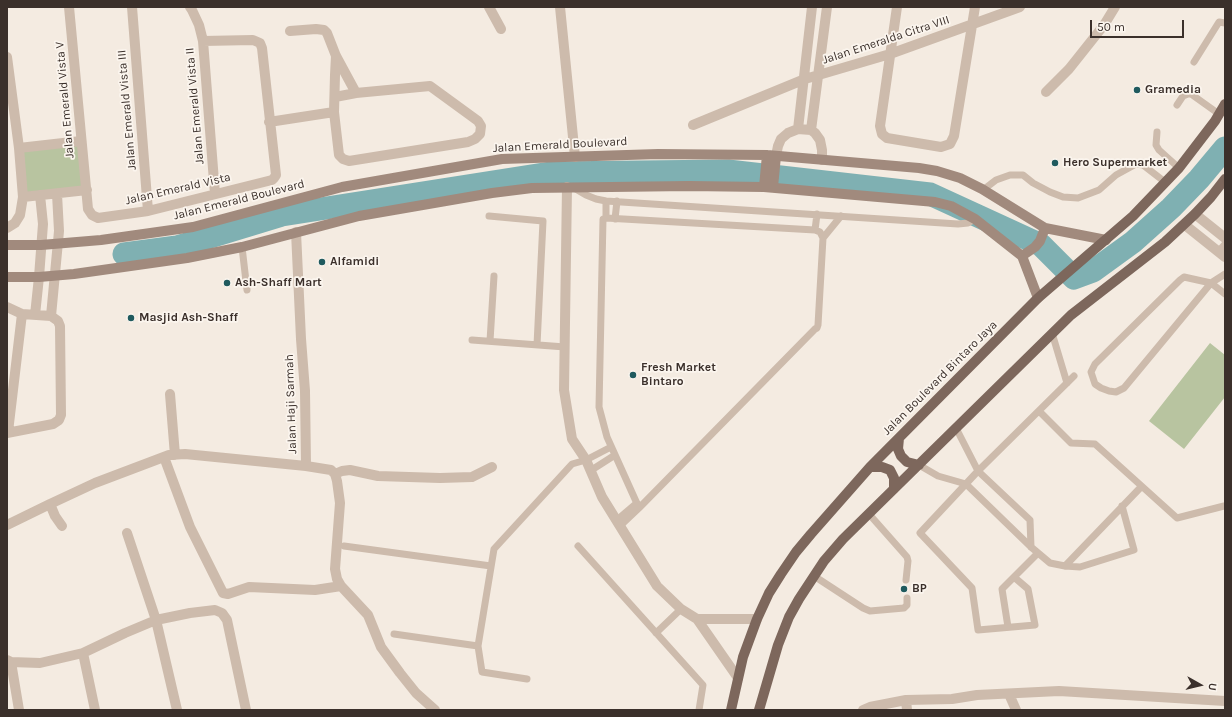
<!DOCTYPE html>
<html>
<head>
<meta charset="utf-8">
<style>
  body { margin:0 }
  #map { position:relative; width:1232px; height:717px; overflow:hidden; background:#f4ebe1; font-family:Karla,sans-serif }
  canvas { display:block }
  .frame { position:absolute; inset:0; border:8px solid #3b302b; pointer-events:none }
  .north { position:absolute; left:1180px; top:665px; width:40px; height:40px; -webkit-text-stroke:3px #fbf5ee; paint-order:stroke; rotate:98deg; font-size:11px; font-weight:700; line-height:16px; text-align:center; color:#3b302b }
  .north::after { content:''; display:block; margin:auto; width:14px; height:18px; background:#3b302b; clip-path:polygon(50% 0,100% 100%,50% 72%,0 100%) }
  .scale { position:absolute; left:1090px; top:20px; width:94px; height:18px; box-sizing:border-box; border:2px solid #3b302b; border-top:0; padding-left:5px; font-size:12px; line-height:14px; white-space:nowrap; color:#3b302b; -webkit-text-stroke:3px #fbf5ee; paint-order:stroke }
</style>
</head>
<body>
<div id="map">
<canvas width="1232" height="717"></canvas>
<div class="frame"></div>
<div class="north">U</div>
<div class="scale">50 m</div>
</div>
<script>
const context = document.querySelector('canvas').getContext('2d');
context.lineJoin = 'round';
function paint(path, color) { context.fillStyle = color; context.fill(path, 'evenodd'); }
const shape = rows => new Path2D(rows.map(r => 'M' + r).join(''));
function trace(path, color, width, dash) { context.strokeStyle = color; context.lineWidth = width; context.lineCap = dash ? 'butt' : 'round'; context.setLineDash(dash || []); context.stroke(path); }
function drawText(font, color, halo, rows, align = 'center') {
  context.font = font + ' Karla,sans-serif'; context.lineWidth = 3.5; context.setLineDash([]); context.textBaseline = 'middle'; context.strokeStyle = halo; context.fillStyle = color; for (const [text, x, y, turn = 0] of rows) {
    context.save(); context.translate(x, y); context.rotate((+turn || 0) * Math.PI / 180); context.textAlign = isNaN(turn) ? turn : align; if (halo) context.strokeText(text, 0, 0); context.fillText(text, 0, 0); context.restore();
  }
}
const green = shape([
  [81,141,87,190,23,197,19,148],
  [1210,343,1225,355,1225,397,1184,449,1149,421]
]);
const river = shape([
  [124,254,177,247,282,215,550,173,728,171,930,194,1041,245,1074,278,1093,271,1133,242,1171,208,1199,179,1225,148]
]);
const service = shape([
  [1194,62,1219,22,1225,23],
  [1177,105,1183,96,1188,94,1191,94,1219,114],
  [1157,132,1156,145,1159,150,1179,168],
  [574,188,586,195,596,199,606,201,958,224,968,223,975,219],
  [983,190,996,180,1010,175,1023,175,1033,183,1050,192,1063,197,1078,198,1099,190,1116,175,1136,164,1143,165,1165,182],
  [489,216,543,221,537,345],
  [606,218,606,201],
  [615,219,617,201],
  [815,230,817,214],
  [823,238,841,216],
  [242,247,247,290],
  [1218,252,1225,244],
  [1225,274,1211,283,1124,388,1116,392,1109,391,1101,388,1095,384,1091,372,1095,364,1180,280,1184,277,1211,283,1225,294],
  [1052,333,1067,383],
  [472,340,565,347],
  [490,341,494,276],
  [1039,411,1071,443,1095,444,1177,518,1224,506],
  [956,428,978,471,1030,520,1031,547],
  [919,465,938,476,966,484,1031,547,1050,563,1065,566,1080,567,1134,550,1122,506],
  [590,471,615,455],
  [869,514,907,557,908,561,906,580],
  [617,520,637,503],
  [620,526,639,508,815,329,817,328,818,325,823,238,820,232,815,230,606,218,603,219,599,407,607,437,639,508],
  [344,546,491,566],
  [578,546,703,685,699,710],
  [1065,566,1141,487],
  [814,576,863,608,870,611,904,608,907,605,907,598],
  [1014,577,1028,589,1035,625,978,630,972,588,920,533,978,471,1074,376],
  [1008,627,1002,589,1038,553],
  [656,633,681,609],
  [394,634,478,646],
  [527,679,482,672,478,646,494,549,572,464,586,460,611,447]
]);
const minor = shape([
  [69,7,88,209,92,215,98,218,148,211,272,180,274,178,276,175,262,48,260,43,253,40,203,41],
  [132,7,148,211],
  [190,7,192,10,199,25,203,41,215,194],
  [489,7,501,29],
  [560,7,575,157],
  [897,7,880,126,882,134,887,138,941,147,950,144,954,136,975,7],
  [290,31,316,29,324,30,327,33,336,56,356,93],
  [7,57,19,148,23,197,20,215,15,223,7,228],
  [1046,92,1069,69,1104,25,1115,7],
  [335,97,356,93,430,86,478,121,481,126,480,134,475,139,468,142,349,161,343,159,339,155,334,112,335,75,336,56],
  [269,122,334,112],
  [693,125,805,79,890,54,1020,7],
  [798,129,812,7],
  [811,130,827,7],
  [19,148,81,141],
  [776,156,778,146,781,139,788,133,798,129,811,130,815,133,820,140,822,150,822,160],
  [23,197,87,190],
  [1195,214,1225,238],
  [1185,225,1225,257],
  [296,232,301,339,305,391,306,466],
  [7,307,22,314,51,316,58,321,60,326,61,415,59,420,53,424,7,433],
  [35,315,39,277,43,224,40,195],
  [51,316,59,231,57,194],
  [170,394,175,455],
  [8,432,22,314],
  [164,457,190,527,223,593,228,594,249,587,315,590,341,586],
  [335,474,342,471,350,470,378,476,440,478,472,477,492,467],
  [50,504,95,483,169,455,185,454,306,466,331,470,335,474,337,481,340,503,335,569,337,579,341,586,368,615,381,647,400,673,416,693,435,710],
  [7,525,50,504,55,516,62,526],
  [127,533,156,620,177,710],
  [83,653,95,710],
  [7,660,11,662,40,663,83,653,125,633,156,620,190,613,215,610,222,613,227,620,246,710],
  [11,662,19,710],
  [1009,694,1016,710],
  [906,700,907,710],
  [863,710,870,707,906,700,952,699,977,695,1059,691,1225,701]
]);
const tertiary = shape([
  [567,187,564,390,572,439,586,460,602,497,657,586,681,609,697,619,738,678],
  [697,619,757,619]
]);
const secondary = shape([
  [764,187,767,155],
  [773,187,776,156],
  [7,245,41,245,101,240,193,227,342,187,502,159,658,154,767,155,919,168,937,171,960,178,982,189,1045,228,1106,240],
  [1022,256,1035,247,1040,241,1045,228],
  [7,277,39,277,74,274,187,258,242,247,359,216,492,193,532,188,689,186,764,187,935,202,951,206,975,219,1022,256,1038,298]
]);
const primary = shape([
  [899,438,898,449,901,456,907,462,919,465],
  [870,467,882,467,890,470,894,478,894,489],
  [731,710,743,657,757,619,769,593,781,574,796,552,811,534,870,467,1038,298,1133,216,1179,168,1215,121,1225,104],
  [759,710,778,645,789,617,799,599,824,561,843,539,1071,315,1165,242,1195,214,1211,197,1225,179]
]);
const markers = [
  [1137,90,4,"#1f5a5e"],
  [1055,163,4,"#1f5a5e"],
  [322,262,4,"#1f5a5e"],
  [227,283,4,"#1f5a5e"],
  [131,318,4,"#1f5a5e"],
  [633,375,4,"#1f5a5e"],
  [904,589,4,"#1f5a5e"]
];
const streetNames = [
  ["Jalan Emeralda Citra VIII",886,40,-18],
  ["Jalan Emerald Vista V",65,100,-95],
  ["Jalan Emerald Vista II",195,106,-95],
  ["Jalan Emerald Vista III",127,110,-95],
  ["Jalan Emerald Boulevard",560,145,-3],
  ["Jalan Emerald Vista",178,189,-13],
  ["Jalan Emerald Boulevard",239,200,-14],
  ["Jalan Boulevard Bintaro Jaya",940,378,-45],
  ["Jalan Haji Sarmah",291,404,-92]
];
const poiNames = [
  ["Gramedia",1145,90],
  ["Hero Supermarket",1063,163],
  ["Alfamidi",330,262],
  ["Ash-Shaff Mart",235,283],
  ["Masjid Ash-Shaff",139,318],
  ["Fresh Market",641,368],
  ["Bintaro",641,382],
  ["BP",912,589]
];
paint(green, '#b8c4a0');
trace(river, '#7fb0b2', 23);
trace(service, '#cdbbac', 7);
trace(minor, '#cdbbac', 10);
trace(tertiary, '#cdbbac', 10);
trace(secondary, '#a18a7d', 10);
trace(primary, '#7d675c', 10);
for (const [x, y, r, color] of markers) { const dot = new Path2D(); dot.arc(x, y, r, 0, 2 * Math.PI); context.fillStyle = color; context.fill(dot); trace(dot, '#fbf5ee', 1.5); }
drawText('12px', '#3b302b', '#fbf5ee', streetNames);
drawText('bold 12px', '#3b302b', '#fbf5ee', poiNames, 'left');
</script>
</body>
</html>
